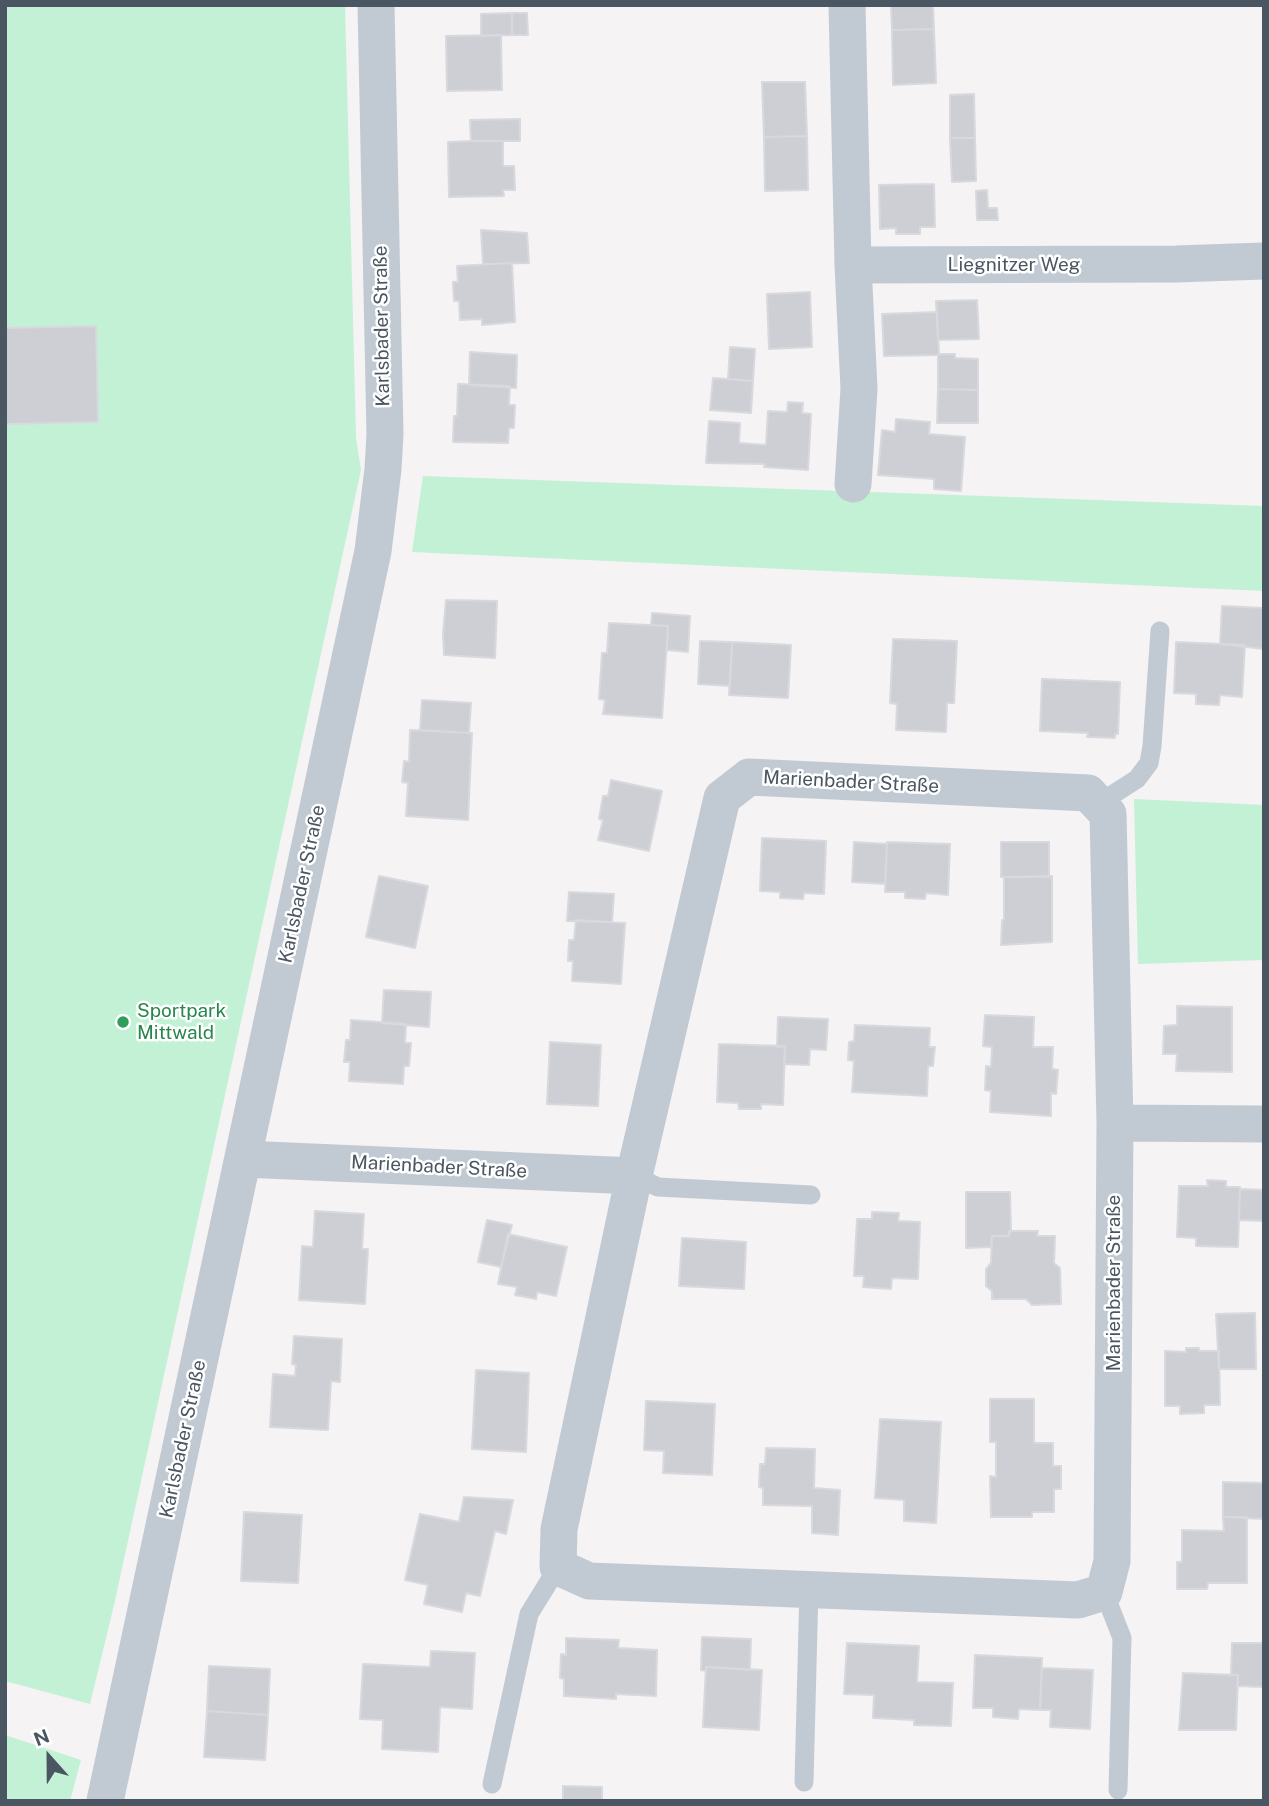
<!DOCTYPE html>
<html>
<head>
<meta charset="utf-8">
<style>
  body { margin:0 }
  #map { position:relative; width:1269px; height:1806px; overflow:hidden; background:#f5f3f3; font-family:"Public Sans",sans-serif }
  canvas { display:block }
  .frame { position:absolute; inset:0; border:7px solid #4a5661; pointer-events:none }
  .north { position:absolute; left:14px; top:1722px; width:70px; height:70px; -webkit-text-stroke:5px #fff; paint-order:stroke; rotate:339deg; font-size:19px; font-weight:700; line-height:28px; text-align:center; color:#4a5661 }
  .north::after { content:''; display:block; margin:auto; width:24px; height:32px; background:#4a5661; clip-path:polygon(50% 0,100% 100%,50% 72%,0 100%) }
</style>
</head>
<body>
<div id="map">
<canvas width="1269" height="1806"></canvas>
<div class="frame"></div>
<div class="north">N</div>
</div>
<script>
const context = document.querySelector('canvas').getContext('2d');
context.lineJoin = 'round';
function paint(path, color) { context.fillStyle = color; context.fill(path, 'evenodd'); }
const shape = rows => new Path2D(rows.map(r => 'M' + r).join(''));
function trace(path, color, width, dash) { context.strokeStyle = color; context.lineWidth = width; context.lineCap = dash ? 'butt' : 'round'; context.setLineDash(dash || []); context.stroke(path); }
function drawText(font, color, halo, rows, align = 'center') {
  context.font = font + ' "Public Sans",sans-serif'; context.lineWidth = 5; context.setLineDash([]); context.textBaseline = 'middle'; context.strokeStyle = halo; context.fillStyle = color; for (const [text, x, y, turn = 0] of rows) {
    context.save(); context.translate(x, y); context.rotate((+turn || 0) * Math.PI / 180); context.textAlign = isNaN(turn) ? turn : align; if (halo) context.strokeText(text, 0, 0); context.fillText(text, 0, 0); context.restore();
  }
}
const green = shape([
  [5,5,345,5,356,438,361,470,114,1605,90,1704,5,1681],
  [423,476,1264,506,1264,591,412,552],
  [1134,799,1264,805,1264,960,1138,964],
  [5,1735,81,1760,70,1801,5,1801]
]);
const building = shape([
  [891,5,933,5,934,29,892,30,891,5],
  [512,13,527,13,528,35,512,35,512,13],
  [512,13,512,35,481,36,481,14,512,13],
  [934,29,936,83,893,85,892,30,934,29],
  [501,35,502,90,447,91,446,36,501,35],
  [762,82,805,82,807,136,764,137,762,82],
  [974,94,975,138,950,138,950,95,974,94],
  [520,119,520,141,471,141,470,120,520,119],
  [807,136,808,190,765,191,764,137,807,136],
  [950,138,975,138,976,181,952,182,950,138],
  [471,141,503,141,503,166,514,166,515,190,503,190,504,196,449,197,448,142,471,141],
  [934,184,935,227,920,227,920,234,896,234,896,228,880,229,879,185,934,184],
  [987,190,988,208,997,208,998,220,977,220,976,191,987,190],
  [481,230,527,233,529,263,483,264,481,230],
  [512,263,515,322,482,325,482,319,460,320,459,301,454,301,453,282,458,282,457,266,512,263],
  [810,292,812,347,769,349,767,294,810,292],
  [977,300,979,339,938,340,936,301,977,300],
  [937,312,939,355,884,356,882,314,937,312],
  [96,326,98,422,5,424,5,328,96,326],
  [730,347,755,349,753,381,728,379,730,347],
  [470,352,517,355,516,388,469,385,470,352],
  [938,354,955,354,955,358,978,359,978,390,938,389,938,354],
  [713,378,753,381,751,413,710,410,713,378],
  [458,384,510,386,509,405,515,405,514,428,509,428,508,443,453,442,454,416,457,416,458,384],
  [938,389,978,390,978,423,937,423,938,389],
  [788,402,803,403,802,413,811,414,808,470,764,467,765,464,706,463,709,421,740,423,739,443,766,445,768,411,787,412,788,402],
  [896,419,930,422,929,434,965,437,961,491,934,489,934,479,878,475,882,430,895,432,896,419],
  [446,600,497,601,495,658,444,655,443,634,446,600],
  [1222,606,1264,608,1264,649,1220,644,1222,606],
  [652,613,690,616,688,652,667,650,668,626,651,625,652,613],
  [609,623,668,626,662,718,603,714,605,700,599,699,602,653,607,653,609,623],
  [893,639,957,641,954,703,947,703,946,732,896,730,897,704,890,703,893,639],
  [700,641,732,642,730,686,698,684,700,641],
  [732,642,791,645,788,698,729,695,732,642],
  [1176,642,1245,645,1242,697,1220,695,1219,705,1196,704,1196,694,1174,693,1176,642],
  [1042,679,1120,682,1118,734,1115,734,1115,738,1087,737,1088,733,1040,731,1042,679],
  [422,700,471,703,469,733,420,730,422,700],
  [410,730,472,733,468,820,406,816,408,783,402,782,404,761,409,762,410,730],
  [611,780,662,791,649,851,598,840,603,820,599,819,603,796,608,796,611,780],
  [762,838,826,841,824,894,804,893,803,899,780,898,780,892,760,891,762,838],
  [854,842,887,844,885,884,852,882,854,842],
  [887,842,950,844,948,895,926,893,925,899,905,898,905,892,885,892,887,842],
  [1001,842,1049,842,1049,877,1001,877,1001,842],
  [379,876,428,886,415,948,366,937,379,876],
  [1052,876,1052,942,1001,945,1002,920,1004,920,1004,877,1052,876],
  [569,892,614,894,612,922,567,921,569,892],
  [576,920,625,923,621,984,572,981,573,961,568,961,569,940,574,940,576,920],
  [384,990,431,992,429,1027,382,1023,384,990],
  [1177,1006,1232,1007,1232,1072,1176,1071,1177,1054,1163,1054,1164,1026,1177,1025,1177,1006],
  [985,1015,1034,1017,1033,1047,1053,1047,1052,1069,1058,1070,1056,1094,1051,1093,1051,1116,990,1112,991,1091,985,1090,986,1066,991,1067,992,1047,983,1046,985,1015],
  [778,1017,828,1019,826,1050,810,1049,809,1065,784,1064,785,1046,777,1047,778,1017],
  [351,1020,406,1024,405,1043,411,1043,409,1066,404,1066,403,1084,349,1081,350,1062,344,1062,346,1040,350,1040,351,1020],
  [855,1025,930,1028,929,1047,935,1047,933,1066,928,1066,927,1096,852,1092,854,1061,848,1060,849,1042,854,1041,855,1025],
  [550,1042,601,1045,598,1106,547,1104,550,1042],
  [719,1044,785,1046,783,1105,761,1104,761,1109,739,1109,738,1103,717,1102,719,1044],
  [1207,1180,1226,1181,1226,1187,1240,1187,1238,1247,1196,1246,1196,1238,1177,1237,1179,1186,1208,1186,1207,1180],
  [1240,1189,1264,1190,1264,1221,1239,1220,1240,1189],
  [966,1192,1010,1192,1011,1231,1009,1236,992,1236,991,1247,966,1248,966,1192],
  [315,1211,364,1214,362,1249,368,1249,365,1304,299,1300,302,1246,313,1247,315,1211],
  [872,1212,899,1213,898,1221,920,1222,918,1279,892,1278,891,1289,863,1287,864,1276,854,1276,857,1219,872,1219,872,1212],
  [487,1220,512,1225,501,1267,478,1262,487,1220],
  [1009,1231,1038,1231,1037,1236,1055,1236,1054,1263,1060,1268,1061,1304,1032,1305,1026,1299,992,1299,992,1291,986,1286,986,1269,991,1263,992,1236,1009,1236,1009,1231],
  [508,1234,567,1247,556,1296,537,1292,536,1299,515,1295,517,1287,498,1284,508,1234],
  [682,1238,746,1242,744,1289,679,1286,682,1238],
  [1255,1313,1256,1369,1219,1369,1216,1314,1255,1313],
  [294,1336,342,1339,340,1382,331,1381,328,1430,270,1427,273,1374,295,1376,296,1365,292,1364,294,1336],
  [1186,1348,1199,1348,1199,1351,1219,1351,1220,1405,1204,1405,1204,1413,1180,1414,1180,1406,1165,1406,1165,1351,1186,1352,1186,1348],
  [476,1370,529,1373,526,1452,472,1449,476,1370],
  [990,1399,1034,1399,1034,1443,1053,1443,1053,1466,1061,1466,1061,1489,1054,1489,1054,1512,1032,1512,1032,1517,991,1517,990,1476,996,1477,996,1442,990,1442,990,1399],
  [646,1401,715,1404,712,1475,663,1473,664,1451,644,1450,646,1401],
  [880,1419,941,1422,936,1523,904,1521,904,1500,875,1498,880,1419],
  [766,1448,815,1449,814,1488,840,1490,838,1535,812,1533,812,1506,763,1505,763,1488,759,1487,760,1464,765,1464,766,1448],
  [1223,1482,1264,1483,1264,1519,1223,1517,1223,1482],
  [464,1497,513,1500,506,1534,495,1531,480,1596,466,1593,462,1612,424,1604,428,1585,405,1580,420,1514,459,1522,464,1497],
  [244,1512,302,1515,298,1583,241,1581,244,1512],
  [1223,1517,1247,1517,1247,1583,1208,1583,1207,1589,1177,1589,1177,1562,1182,1562,1182,1530,1224,1531,1223,1517],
  [702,1637,751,1639,750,1670,706,1667,706,1671,701,1670,702,1637],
  [566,1638,619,1640,618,1648,657,1650,656,1696,616,1694,616,1699,564,1696,564,1679,560,1678,561,1654,566,1655,566,1638],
  [847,1643,919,1646,917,1682,953,1683,951,1726,914,1725,914,1720,873,1718,874,1695,844,1694,847,1643],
  [1232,1643,1264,1643,1264,1687,1237,1686,1238,1675,1231,1675,1232,1643],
  [431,1651,475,1653,472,1709,440,1707,438,1752,382,1749,383,1720,360,1719,363,1664,430,1667,431,1651],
  [975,1655,1042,1658,1040,1710,1019,1709,1018,1719,993,1717,993,1708,973,1708,975,1655],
  [209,1666,270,1669,268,1715,207,1711,209,1666],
  [706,1667,762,1670,759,1730,703,1727,706,1667],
  [1042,1668,1093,1670,1090,1729,1050,1727,1051,1710,1040,1710,1042,1668],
  [1183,1673,1238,1675,1236,1730,1179,1730,1183,1673],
  [207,1711,268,1715,265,1760,204,1757,207,1711],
  [563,1786,602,1787,602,1801,563,1801,563,1786]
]);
const service = shape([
  [1098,804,1137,779,1149,763,1152,746,1160,631],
  [634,1176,658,1187,811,1195],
  [1104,1592,1122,1638,1118,1790],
  [804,1782,809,1588],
  [492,1784,529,1614,558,1567]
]);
const minor = shape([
  [847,5,853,265,859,389,853,484],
  [853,265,1176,264,1264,261],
  [749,777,1088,793,1108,814,1115,1123,1112,1561,1104,1592,1078,1600,589,1581,558,1567,559,1529,634,1176,722,798,749,777],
  [1115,1123,1264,1124],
  [243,1159,634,1176],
  [105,1801,373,551,383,469,385,434,376,5]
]);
const markers = [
  [123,1022,7,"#2e9e5b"]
];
const streetNames = [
  ["Liegnitzer Weg",1014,265],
  ["Karlsbader Straße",382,326,-91],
  ["Marienbader Straße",851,782,3],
  ["Karlsbader Straße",302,884,-78],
  ["Marienbader Straße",439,1167,3],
  ["Marienbader Straße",1114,1283,-90],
  ["Karlsbader Straße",183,1439,-78]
];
const leisureNames = [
  ["Sportpark",137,1011],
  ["Mittwald",137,1033]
];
paint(green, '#c3f1d5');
paint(building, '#cdcfd5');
trace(building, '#d7d9de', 2);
trace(service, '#c1cad2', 19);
trace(minor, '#c1cad2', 37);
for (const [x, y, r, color] of markers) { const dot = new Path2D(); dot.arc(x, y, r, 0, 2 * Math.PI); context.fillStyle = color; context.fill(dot); trace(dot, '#fff', 2.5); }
drawText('19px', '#4a5661', '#fff', streetNames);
drawText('19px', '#27864d', '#fff', leisureNames, 'left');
</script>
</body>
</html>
